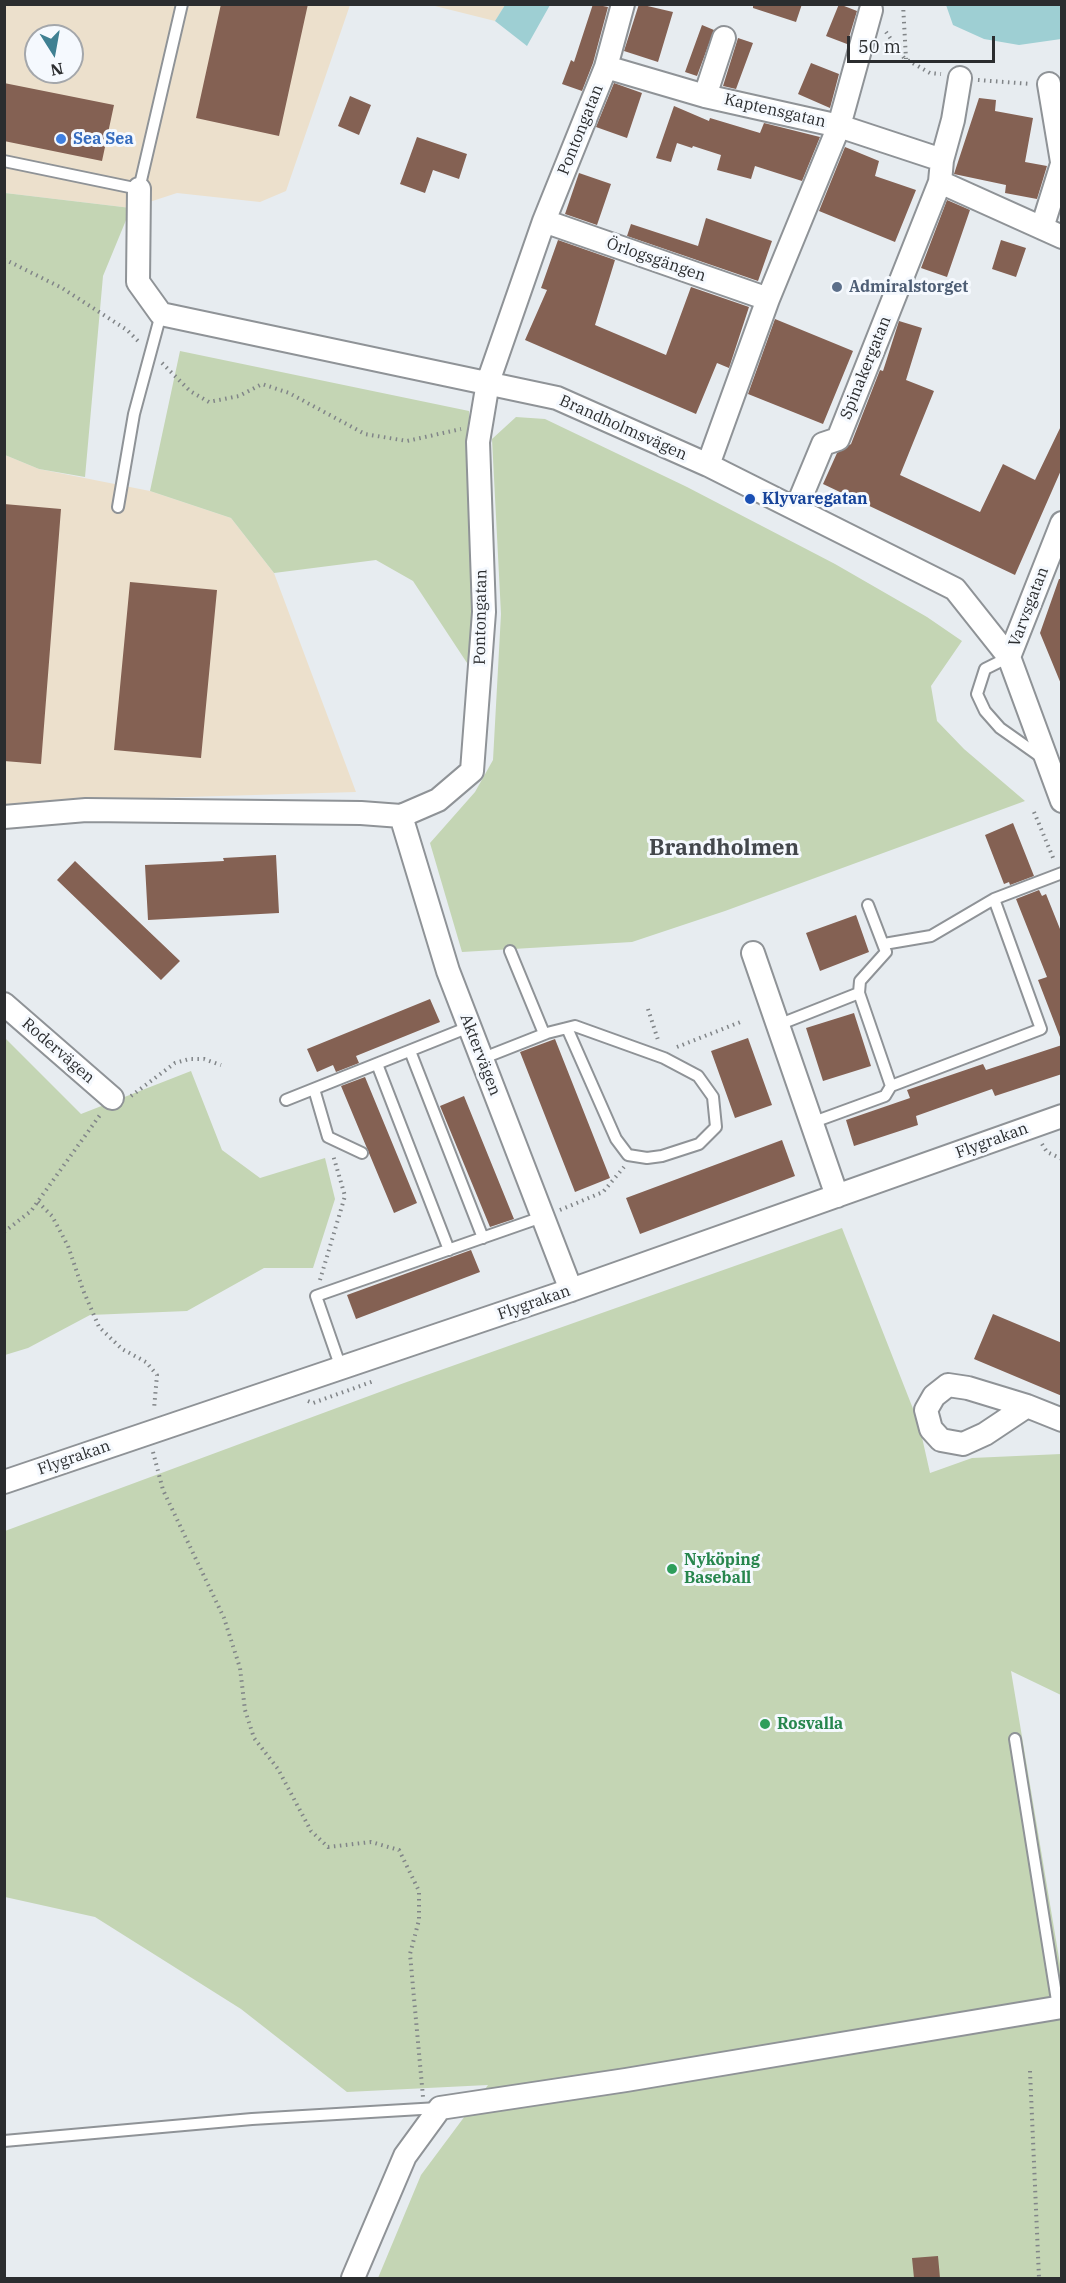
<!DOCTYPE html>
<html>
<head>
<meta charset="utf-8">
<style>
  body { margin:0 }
  #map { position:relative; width:1066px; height:2283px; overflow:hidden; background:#e7ecf0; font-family:"IBM Plex Serif",serif }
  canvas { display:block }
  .frame { position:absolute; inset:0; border:6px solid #2b2d2f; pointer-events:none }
  .north { position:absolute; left:24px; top:24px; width:60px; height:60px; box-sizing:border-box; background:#f5f9fe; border:2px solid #a4a7ab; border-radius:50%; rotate:169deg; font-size:16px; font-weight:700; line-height:24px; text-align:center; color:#2b2d2f }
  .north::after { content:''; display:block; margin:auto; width:21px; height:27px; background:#3f8092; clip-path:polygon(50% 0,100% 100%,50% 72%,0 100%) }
  .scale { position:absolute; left:847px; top:36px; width:148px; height:27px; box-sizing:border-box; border:3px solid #2b2d2f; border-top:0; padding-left:8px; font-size:18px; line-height:21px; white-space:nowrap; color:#2b2d2f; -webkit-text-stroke:4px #f5f9fe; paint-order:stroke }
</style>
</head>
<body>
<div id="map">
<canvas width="1066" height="2283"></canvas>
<div class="frame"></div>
<div class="north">N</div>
<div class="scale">50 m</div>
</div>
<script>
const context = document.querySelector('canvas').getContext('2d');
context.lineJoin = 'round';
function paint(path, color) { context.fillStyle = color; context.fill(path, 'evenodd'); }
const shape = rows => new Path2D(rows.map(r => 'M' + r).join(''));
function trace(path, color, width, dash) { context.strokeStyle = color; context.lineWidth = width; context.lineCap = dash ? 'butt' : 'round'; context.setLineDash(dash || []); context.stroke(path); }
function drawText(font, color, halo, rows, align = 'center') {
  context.font = font + ' "IBM Plex Serif",serif'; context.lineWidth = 6; context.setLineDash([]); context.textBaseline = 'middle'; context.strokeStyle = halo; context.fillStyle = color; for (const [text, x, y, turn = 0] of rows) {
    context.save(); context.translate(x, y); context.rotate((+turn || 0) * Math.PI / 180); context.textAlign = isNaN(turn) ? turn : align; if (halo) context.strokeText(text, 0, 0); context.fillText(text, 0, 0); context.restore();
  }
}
const industrial = shape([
  [5,5,350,5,286,191,260,202,177,193,131,208,5,193],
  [36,36,72,36,72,72,36,72],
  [431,5,505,5,495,21],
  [5,455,39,469,150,491,231,518,274,573,356,792,86,800,5,806]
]);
const green = shape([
  [5,193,131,208,103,276,85,477,39,469,5,455],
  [180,351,469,411,475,609,471,669,413,581,376,560,274,573,231,518,150,491],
  [516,417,545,419,687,487,835,564,927,617,962,641,931,686,937,721,964,749,1025,801,725,911,632,942,462,952,430,843,475,792,493,760,501,614,492,439],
  [4,1037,81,1114,191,1071,222,1150,260,1178,325,1158,335,1199,313,1268,264,1268,187,1311,90,1315,28,1348,5,1355],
  [842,1228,919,1424,930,1473,972,1458,1061,1454,1061,1695,1011,1671,1061,1970,1061,2278,378,2278,421,2175,488,2085,347,2092,241,2009,95,1917,5,1897,5,1531,404,1383]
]);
const water = shape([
  [505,5,550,5,527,46,495,21],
  [946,5,1061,5,1061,39,1019,45,984,39,953,25]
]);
const building = shape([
  [221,4,308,4,279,136,196,118],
  [593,4,608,7,593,63,582,91,562,84,571,60,574,62],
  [639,4,673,12,658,62,624,51],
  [753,4,802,4,796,22,753,8],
  [839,4,857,11,847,44,826,36],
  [702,25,714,30,697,76,685,72],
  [738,38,753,43,736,89,723,86],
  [811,63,839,74,830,108,798,94],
  [4,83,114,105,102,161,4,141],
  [614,83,642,93,627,138,596,127],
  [350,96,371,105,359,135,338,126],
  [979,98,996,100,995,111,1033,118,1025,162,1047,166,1037,199,1005,193,1006,185,954,174],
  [674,106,709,121,710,118,760,133,764,123,820,137,802,181,755,166,751,179,717,170,721,155,693,146,692,148,677,143,671,162,656,158],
  [417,137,467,154,459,179,433,170,425,193,400,184],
  [845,147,879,161,875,176,916,190,895,242,819,211],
  [579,173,611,184,597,225,565,214],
  [947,200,970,210,947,277,921,268],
  [706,218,772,241,758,281,627,236,631,224,698,246],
  [558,240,615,260,595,325,666,355,691,287,749,307,729,368,717,363,696,414,525,340,547,290,541,288],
  [1001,240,1026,248,1016,277,992,269],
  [775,319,853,351,823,424,748,394],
  [899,321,922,328,906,380,934,391,900,475,980,512,1003,464,1035,480,1062,424,1062,468,1015,575,823,484,837,453,851,444,880,370,883,371],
  [4,504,61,509,41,764,4,761],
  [1059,579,1062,579,1061,684,1040,633],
  [130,582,217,590,201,758,114,750],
  [1013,823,1034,876,1010,885,1009,882,1004,884,985,835],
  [276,855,279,913,148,920,145,865,224,861,223,858],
  [75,861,180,961,161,980,57,880],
  [1039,890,1042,896,1046,894,1062,934,1060,1037,1038,980,1047,977,1016,899],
  [856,915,869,952,820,971,806,933],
  [430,999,440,1022,356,1056,359,1063,336,1072,333,1065,317,1072,307,1049],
  [854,1013,871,1066,823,1081,806,1028],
  [748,1038,772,1105,735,1118,711,1051],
  [555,1039,610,1178,575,1192,520,1052],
  [1062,1045,1062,1074,995,1096,992,1089,916,1116,918,1125,854,1146,846,1120,910,1098,907,1090,983,1064,986,1070],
  [365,1077,417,1203,394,1213,341,1086],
  [464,1096,514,1219,490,1227,440,1106],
  [782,1140,795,1176,640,1234,626,1198],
  [471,1250,480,1272,356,1319,347,1295],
  [993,1314,1062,1343,1062,1396,974,1359],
  [938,2256,940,2278,914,2278,912,2258]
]);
const path = shape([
  [903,4,906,59],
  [886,32,904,58,930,73,941,74],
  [978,80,1031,84],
  [4,259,62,288,127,330,139,342],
  [162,363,190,391,209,402,239,396,262,384,289,393,365,434,407,441,461,429],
  [1034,812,1054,860],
  [648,1009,658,1040],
  [677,1047,743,1021],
  [131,1096,175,1063,189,1059,204,1059,221,1065],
  [1042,1144,1047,1152,1062,1159],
  [38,1202,52,1216,68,1246,83,1290,99,1327,122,1349,146,1362,157,1375,154,1409],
  [560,1210,603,1192,624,1167],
  [4,1232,31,1211,100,1115],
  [320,1280,345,1196,333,1155],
  [308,1401,313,1403,374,1381],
  [153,1452,163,1490,224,1618,240,1668,245,1710,254,1738,278,1769,311,1831,328,1847,371,1842,399,1850,419,1891,419,1920,410,1954,423,2097],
  [1030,2071,1039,2278]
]);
const service = shape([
  [4,161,139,189,182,4],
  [118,507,134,414,161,314],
  [1009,657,985,669,977,694,985,711,1000,728,1041,757],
  [868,905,886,952,860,981,859,993,891,1086,1041,1029,994,899],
  [884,944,931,936,994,899,1062,873],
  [510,951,543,1031],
  [778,1025,859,993],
  [410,1051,483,1238],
  [481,1059,547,1033,575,1026,664,1058,698,1076,713,1097,716,1127,699,1144,662,1156,647,1158,628,1155,616,1139,567,1028],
  [377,1064,449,1250],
  [314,1089,328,1137,362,1153],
  [286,1100,469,1027],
  [811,1123,885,1096,891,1086],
  [341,1368,316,1296,542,1217],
  [1015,1739,1058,2007],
  [4,2141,252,2119,438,2108]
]);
const minor = shape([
  [606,67,705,96,839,126,942,160],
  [1049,84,1062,162],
  [705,96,724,38],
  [940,182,1062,237],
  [139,189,138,282,161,314,557,398,708,465,955,589,1009,657,1062,801],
  [544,221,768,299],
  [1042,228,1062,164],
  [708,465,768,299,839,126,871,10],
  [796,509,823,444,838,439,940,182,942,160,953,120,960,78],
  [1009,657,1062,523],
  [401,816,448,971,571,1290],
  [4,817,86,810,361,813,401,816,438,800,472,771,484,612,478,442,488,382,544,221,606,67,623,4],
  [753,953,837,1196],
  [4,1004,112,1098],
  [1027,1406,985,1434,963,1444,941,1440,931,1429,926,1410,934,1396,948,1385,968,1388,1027,1406,1062,1420],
  [4,1482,571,1290,1062,1116],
  [353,2278,405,2156,440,2108,626,2080,1062,2007]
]);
const markers = [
  [61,139,6,"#3f7fe0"],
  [837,287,6,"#5c6f8a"],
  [750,499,6,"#1a4fb4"],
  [672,1569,6,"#2e9e5b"],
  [765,1724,6,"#2e9e5b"]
];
const streetNames = [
  ["Kaptensgatan",775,111,13],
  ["Pontongatan",581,130,-68],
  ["Örlogsgängen",656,260,19],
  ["Spinakergatan",866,368,-68],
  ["Brandholmsvägen",623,428,24],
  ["Varvsgatan",1029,607,-69],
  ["Pontongatan",481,617,-89],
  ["Rodervägen",58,1051,41],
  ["Aktervägen",480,1055,69],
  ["Flygrakan",992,1141,-20],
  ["Flygrakan",534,1303,-19],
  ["Flygrakan",74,1458,-19]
];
const shopNames = [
  ["Sea Sea",73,139]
];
const serviceNames = [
  ["Admiralstorget",849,287]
];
const transitNames = [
  ["Klyvaregatan",762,499]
];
const leisureNames = [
  ["Nyköping",684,1560],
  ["Baseball",684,1578],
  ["Rosvalla",777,1724]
];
const districtNames = [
  ["Brandholmen",724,849]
];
paint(industrial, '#ece0cc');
paint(green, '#c4d5b4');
paint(water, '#9ecfd3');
paint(building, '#846153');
trace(service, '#8f9397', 14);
trace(minor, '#8f9397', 26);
trace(path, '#818588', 4, [1.5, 4.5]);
trace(service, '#fff', 10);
trace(minor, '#fff', 22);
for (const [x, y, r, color] of markers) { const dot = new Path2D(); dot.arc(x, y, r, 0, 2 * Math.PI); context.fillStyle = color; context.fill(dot); trace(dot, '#f5f9fe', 2); }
drawText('16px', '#2b2d2f', '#f5f9fe', streetNames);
drawText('bold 16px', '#366cbe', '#f5f9fe', shopNames, 'left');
drawText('bold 16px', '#4e5e75', '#f5f9fe', serviceNames, 'left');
drawText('bold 16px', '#164399', '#f5f9fe', transitNames, 'left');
drawText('bold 16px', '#27864d', '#f5f9fe', leisureNames, 'left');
drawText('bold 22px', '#43474b', '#f5f9fe', districtNames);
</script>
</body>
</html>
